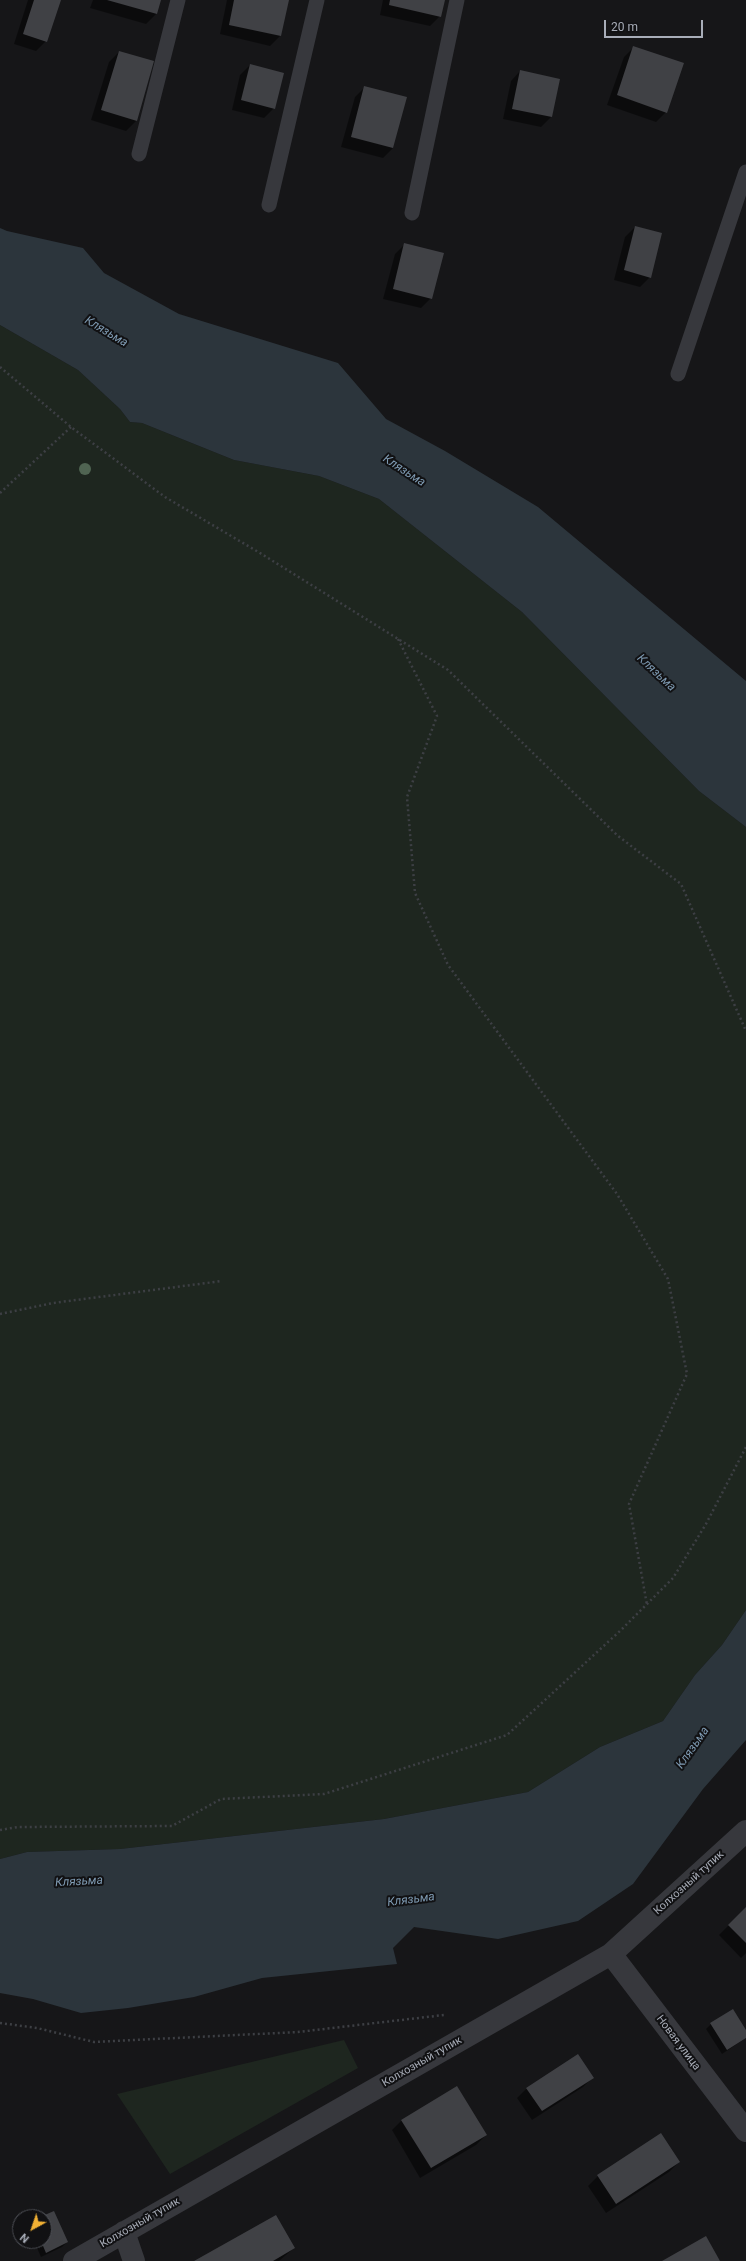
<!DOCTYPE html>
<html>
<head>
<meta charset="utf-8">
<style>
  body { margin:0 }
  #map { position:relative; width:746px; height:2261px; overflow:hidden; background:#161618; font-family:Roboto,sans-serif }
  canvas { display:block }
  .north { position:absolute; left:12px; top:2209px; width:40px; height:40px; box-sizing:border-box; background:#111113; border:1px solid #4d4f55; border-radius:50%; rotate:220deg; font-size:11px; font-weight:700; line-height:16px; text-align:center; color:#a8adb8 }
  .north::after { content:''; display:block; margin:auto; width:14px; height:18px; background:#f2b134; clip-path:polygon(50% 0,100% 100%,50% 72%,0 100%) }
  .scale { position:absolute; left:604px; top:20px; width:99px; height:18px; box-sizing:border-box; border:2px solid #a8adb8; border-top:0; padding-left:5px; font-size:12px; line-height:14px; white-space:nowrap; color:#a8adb8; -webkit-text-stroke:3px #111113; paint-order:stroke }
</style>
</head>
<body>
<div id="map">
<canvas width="746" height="2261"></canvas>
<div class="north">N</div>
<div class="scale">20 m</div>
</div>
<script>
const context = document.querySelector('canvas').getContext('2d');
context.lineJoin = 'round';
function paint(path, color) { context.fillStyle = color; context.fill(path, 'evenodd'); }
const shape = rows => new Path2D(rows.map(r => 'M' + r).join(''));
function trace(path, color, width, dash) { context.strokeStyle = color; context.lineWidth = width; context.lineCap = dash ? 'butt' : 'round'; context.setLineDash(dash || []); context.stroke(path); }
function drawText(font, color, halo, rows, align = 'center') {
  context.font = font + ' Roboto,sans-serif'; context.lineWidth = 4; context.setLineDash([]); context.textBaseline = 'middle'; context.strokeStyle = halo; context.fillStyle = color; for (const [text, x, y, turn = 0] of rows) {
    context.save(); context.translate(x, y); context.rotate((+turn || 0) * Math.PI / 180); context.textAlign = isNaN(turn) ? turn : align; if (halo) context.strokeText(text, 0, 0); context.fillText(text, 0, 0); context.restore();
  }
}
const green = shape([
  [0,325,78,370,120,409,130,422,142,423,234,460,319,476,379,499,522,612,699,791,746,827,746,1610,722,1645,695,1675,663,1721,600,1747,528,1792,384,1819,120,1849,27,1852,0,1859],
  [344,2040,358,2068,170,2174,117,2094]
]);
const water = shape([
  [0,228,7,231,83,248,104,273,179,314,338,363,386,419,445,451,538,507,746,681,746,827,699,791,522,612,379,499,319,476,234,460,142,423,130,422,120,409,78,370,0,325],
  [746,1610,746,1740,703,1789,633,1884,578,1921,498,1939,414,1927,393,1948,397,1964,262,1978,194,1997,128,2008,81,2013,33,1999,0,1993,0,1859,27,1852,120,1849,384,1819,528,1792,600,1747,663,1721,695,1675,722,1645]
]);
const shadow = shape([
  [28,0,60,0,46,41,36,51,14,44],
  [93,0,160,0,156,14,146,24,90,8],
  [227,0,288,0,280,36,270,46,220,34],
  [383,0,444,0,440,16,430,26,380,15],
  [634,47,666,112,656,122,607,105,624,57],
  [119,52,136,121,126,131,91,120,109,62],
  [250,65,274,108,264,118,232,110,240,75],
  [520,71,551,117,541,127,503,119,511,81],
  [365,87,393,148,383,158,341,147,355,97],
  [635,227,650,277,640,287,614,280,625,237],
  [405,244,431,298,421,308,383,299,395,254],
  [746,1908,746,1953,741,1958,719,1935],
  [711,2024,746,2031,746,2038,722,2054,706,2029],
  [593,2077,583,2087,532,2120,517,2098,527,2088],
  [402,2120,486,2135,476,2145,420,2178,392,2130],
  [661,2135,679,2162,669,2172,606,2213,588,2186,598,2176],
  [53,2212,67,2242,62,2247,41,2257,34,2241,44,2241,43,2217],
  [294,2248,279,2261,196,2261]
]);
const building = shape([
  [34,0,61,0,47,42,23,34],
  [107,0,161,0,157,14],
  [234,0,289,0,281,36,229,25],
  [390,0,445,0,441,17,389,5],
  [633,46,684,63,667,113,617,95],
  [119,51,154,61,137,121,101,110],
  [250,64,284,73,275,109,241,100],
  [520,70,560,79,552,117,512,109],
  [364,86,407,97,393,148,351,137],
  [635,226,662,233,651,278,624,270],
  [404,243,444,253,432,299,393,289],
  [746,1907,746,1943,728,1925],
  [733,2009,746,2030,746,2038,727,2050,710,2023],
  [578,2054,594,2078,542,2111,526,2088],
  [457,2086,487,2135,431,2168,401,2120],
  [661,2133,680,2162,616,2204,597,2175],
  [54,2211,68,2242,46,2253,41,2241,44,2241,44,2217,40,2217],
  [276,2215,295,2248,273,2261,194,2261],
  [706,2236,720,2261,662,2261]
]);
const path = shape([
  [0,367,71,427,165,497,260,553,448,670,618,836,681,884,746,1031],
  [0,493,71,427],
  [398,639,437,716,407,797,415,893,448,965,617,1194,668,1279,687,1374,629,1504,647,1605],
  [0,1314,53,1303,222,1281],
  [0,1830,18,1827,172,1826,221,1799,324,1794,507,1735,621,1630,673,1578,706,1524,746,1447],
  [0,2023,37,2028,94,2042,298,2032,444,2015]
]);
const lane = shape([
  [139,154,178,0],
  [269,205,317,0],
  [412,213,457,0],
  [678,374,746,172]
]);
const street = shape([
  [611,1954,746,2131],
  [124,2232,134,2261],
  [74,2261,611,1954,746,1831]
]);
const trees = [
  [85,469]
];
const streetNames = [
  ["Колхозный тупик",689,1883,-42],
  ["Новая улица",678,2043,53],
  ["Колхозный тупик",422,2062,-30],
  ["Колхозный тупик",140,2223,-30]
];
const waterNames = [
  ["Клязьма",106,332,31],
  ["Клязьма",404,471,33],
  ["Клязьма",656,673,43],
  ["Клязьма",693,1748,-55],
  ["Клязьма",79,1882,-3],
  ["Клязьма",411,1900,-7]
];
paint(green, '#1e261f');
paint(water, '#2c353c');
paint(shadow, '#0007');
paint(building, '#404145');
trace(path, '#3d3f44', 2.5, [2, 3]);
trace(lane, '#37383d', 15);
trace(street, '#37383d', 22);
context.fillStyle = '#506452';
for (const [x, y] of trees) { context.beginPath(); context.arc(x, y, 6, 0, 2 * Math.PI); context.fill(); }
drawText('11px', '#a8adb8', '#111113', streetNames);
drawText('italic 12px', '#7f9bb3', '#111113', waterNames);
</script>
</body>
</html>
